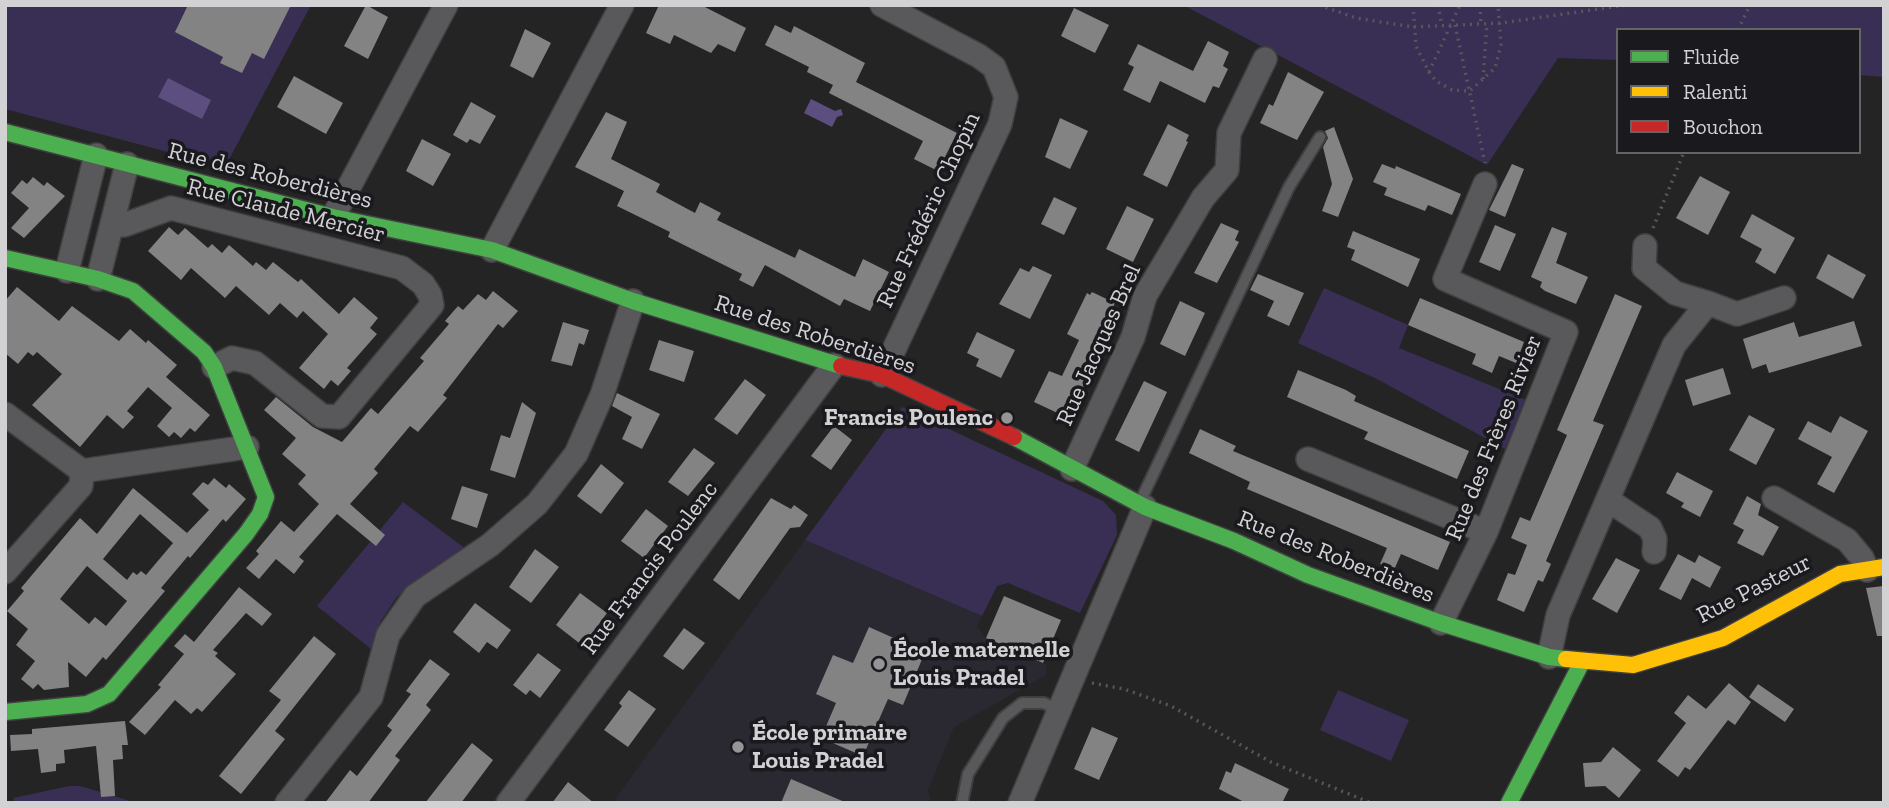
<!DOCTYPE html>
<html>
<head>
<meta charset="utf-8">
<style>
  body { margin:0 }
  #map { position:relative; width:1889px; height:808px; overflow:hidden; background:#242425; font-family:"Zilla Slab",serif }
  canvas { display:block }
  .frame { position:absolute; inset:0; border:7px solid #d2d1d4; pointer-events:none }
  .legend { position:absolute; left:1616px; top:28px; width:245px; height:126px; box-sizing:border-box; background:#1a191d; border:2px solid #646366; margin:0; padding:9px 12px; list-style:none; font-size:21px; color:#d2d1d4 }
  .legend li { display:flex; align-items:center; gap:14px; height:35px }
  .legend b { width:35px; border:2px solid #646366 }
</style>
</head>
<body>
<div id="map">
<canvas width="1889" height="808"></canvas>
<div class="frame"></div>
<ul class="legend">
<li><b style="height:9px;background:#4caf50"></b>Fluide</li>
<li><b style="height:9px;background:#ffc107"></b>Ralenti</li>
<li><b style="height:9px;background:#c62828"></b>Bouchon</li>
</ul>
</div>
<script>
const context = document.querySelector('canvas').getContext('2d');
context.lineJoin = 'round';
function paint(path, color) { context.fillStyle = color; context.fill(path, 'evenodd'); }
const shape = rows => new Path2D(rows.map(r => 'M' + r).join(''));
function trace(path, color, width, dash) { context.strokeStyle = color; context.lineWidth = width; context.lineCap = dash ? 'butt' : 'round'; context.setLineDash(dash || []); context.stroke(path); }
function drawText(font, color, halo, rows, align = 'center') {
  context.font = font + ' "Zilla Slab",serif'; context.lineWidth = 7; context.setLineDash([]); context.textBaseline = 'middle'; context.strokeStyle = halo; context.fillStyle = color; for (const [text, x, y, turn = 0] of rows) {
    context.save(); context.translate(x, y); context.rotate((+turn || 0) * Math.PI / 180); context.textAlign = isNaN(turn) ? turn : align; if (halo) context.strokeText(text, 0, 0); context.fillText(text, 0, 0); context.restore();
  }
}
const built = shape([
  [805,540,982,616,977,627,986,638,1047,665,1046,675,954,727,928,790,931,803,612,803]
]);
const green = shape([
  [5,5,311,5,225,167,5,109],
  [1183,5,1884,5,1884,77,1859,75,1859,30,1618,30,1618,60,1558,58,1487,165],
  [1324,288,1408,325,1399,348,1526,400,1505,449,1377,379,1298,343],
  [902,407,1103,501,1116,515,1117,535,1080,613,1008,583,997,586,982,616,805,540],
  [403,502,466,549,413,582,396,598,381,621,371,649,317,606],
  [1338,690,1409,720,1391,761,1320,730],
  [69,786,80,786,137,803,16,803,13,798]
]);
const water = shape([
  [168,78,211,100,202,119,158,97],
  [811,99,835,111,841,109,843,115,837,117,832,127,804,113]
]);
const building = shape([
  [188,5,291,5,264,59,252,53,242,73,220,63,223,57,175,32],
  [366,5,388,17,368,59,344,46],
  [659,5,701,5,746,28,735,52,718,44,711,53,674,35,670,44,646,33],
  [1074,8,1109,25,1095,53,1061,36],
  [775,25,791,33,794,26,865,63,856,82,957,133,938,171,914,159,923,141,829,93,833,85,807,72,809,67,765,45],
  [525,29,551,43,533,78,510,66],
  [1208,41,1229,52,1223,66,1228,69,1219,88,1213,86,1205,103,1160,81,1150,103,1123,90,1134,67,1128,64,1138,44,1193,71],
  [1288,72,1324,92,1297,140,1260,123,1269,104,1273,106],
  [294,76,343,103,326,134,277,107],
  [471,102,496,116,480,144,470,139,467,143,453,135],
  [606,112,627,122,611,159,660,184,656,192,695,213,700,202,721,213,717,220,795,258,799,249,855,277,863,259,889,272,870,311,844,299,840,306,765,265,753,287,739,280,742,274,668,237,670,232,617,206,624,191,575,167],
  [1060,118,1088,131,1070,169,1045,157],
  [1168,124,1189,135,1186,141,1188,142,1167,187,1143,175],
  [1334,127,1353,179,1338,217,1322,211,1332,184,1323,147,1328,138,1325,131],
  [422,139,451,154,433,186,406,171],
  [1382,164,1395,169,1396,166,1461,194,1452,215,1428,205,1425,211,1384,195,1387,188,1373,182],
  [1512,164,1524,169,1505,217,1489,210],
  [1700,176,1730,192,1708,235,1676,218],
  [33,177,44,186,47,182,65,196,24,238,11,228,29,208,11,193,22,180,27,184],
  [1054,197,1077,208,1064,235,1041,224],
  [1127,206,1154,219,1133,262,1106,249],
  [1752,214,1795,238,1775,274,1755,262,1762,249,1740,237],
  [1221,223,1239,231,1235,240,1239,242,1217,283,1194,273],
  [1495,225,1516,234,1500,271,1479,262],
  [169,227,178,235,185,228,208,248,212,244,222,253,229,245,253,266,256,262,266,270,273,262,298,282,301,279,339,314,354,297,378,318,370,328,377,334,347,368,351,371,338,386,331,380,324,389,299,368,328,334,303,311,297,318,280,303,269,315,236,286,225,298,191,268,181,280,148,251],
  [1552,227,1567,233,1556,263,1588,277,1576,304,1545,291,1540,287,1542,282,1531,277],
  [1353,231,1420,259,1408,287,1351,260,1355,250,1347,247],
  [1828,254,1866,275,1853,299,1816,278],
  [1033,266,1052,275,1030,319,999,304,1020,268,1029,272],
  [1258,274,1304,293,1289,326,1267,316,1274,301,1250,290],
  [17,287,59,321,72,306,119,341,130,329,146,343,148,340,177,365,166,377,210,415,195,432,190,428,181,438,174,432,169,437,157,426,172,408,148,387,127,411,134,417,123,429,107,415,80,447,32,405,62,374,37,352,33,356,28,352,18,364,5,353,5,301],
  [493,291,518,311,503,328,498,324,443,395,447,398,418,432,410,426,374,469,378,473,350,504,385,535,376,546,337,514,299,557,304,561,294,574,276,559,259,579,246,568,259,554,256,551,281,521,294,532,319,504,298,484,306,475,282,454,296,438,264,410,276,397,313,427,342,442,371,408,378,414,424,361,420,358,449,324,445,321,458,306,463,310,478,294,486,300],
  [1092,292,1115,303,1081,372,1090,376,1066,417,1034,402,1049,371,1062,376,1079,340,1067,334,1087,293,1090,295],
  [1615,294,1642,306,1593,421,1604,425,1546,561,1551,564,1543,582,1538,580,1524,612,1497,600,1508,573,1515,575,1527,545,1511,538,1520,517,1530,521,1567,435,1557,430],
  [1420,298,1524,342,1516,363,1499,356,1492,373,1472,364,1476,354,1408,325],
  [1180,301,1205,313,1185,356,1160,344],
  [1854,321,1862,346,1769,373,1766,364,1752,369,1743,339,1794,322,1799,337],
  [563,322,589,330,584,345,579,343,572,366,551,361],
  [977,332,1015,350,1001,378,976,366,979,359,967,353],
  [659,340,694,351,684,382,649,370],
  [1723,368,1731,394,1693,406,1685,380],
  [1298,370,1346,390,1356,396,1354,401,1469,451,1457,479,1364,439,1368,432,1287,397],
  [745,379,766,395,737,435,714,419],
  [1144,381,1167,392,1139,452,1115,440],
  [617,393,660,414,642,449,622,439,632,417,612,406],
  [522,402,536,413,515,478,490,470,501,435,510,438],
  [1749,415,1775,429,1756,465,1729,450],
  [1840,416,1868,431,1834,493,1817,484,1832,457,1798,439,1808,421,1831,433],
  [834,426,852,440,831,470,811,456],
  [1200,429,1236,446,1233,451,1450,542,1438,570,1401,554,1394,570,1380,564,1387,548,1247,489,1250,482,1189,453],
  [694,448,715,463,688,496,668,482],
  [601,464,624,483,601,514,577,496],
  [1677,472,1713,491,1700,517,1681,507,1684,503,1666,493],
  [214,478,226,488,229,484,246,499,226,522,223,519,190,558,188,556,161,588,165,591,106,660,103,657,86,677,68,662,69,687,44,690,38,684,33,689,21,679,35,661,16,645,28,629,7,611,24,591,21,588,80,518,97,534,133,488,187,533,209,510,192,494,203,482,208,485],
  [140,514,173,543,146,575,141,571,137,575,133,572,127,580,103,559],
  [87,566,127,601,106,626,95,617,89,624,60,599],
  [462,486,488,494,477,528,451,519],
  [1747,496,1761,504,1758,515,1779,527,1763,556,1737,543,1744,530,1733,524],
  [771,498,791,509,794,505,808,515,800,527,790,528,739,600,713,580],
  [646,509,668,526,644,558,621,541],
  [535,549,559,567,531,603,509,587],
  [1678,554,1695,563,1699,555,1721,567,1710,588,1692,578,1681,600,1659,589],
  [1616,558,1640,570,1617,613,1592,599],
  [1884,586,1884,636,1877,636,1866,588],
  [239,587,272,614,262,626,246,613,213,650,218,653,215,656,236,674,202,712,197,708,191,714,175,700,145,735,129,722,161,687,158,685,184,654,174,646,185,634,194,642],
  [580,593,607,613,583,646,556,625],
  [1004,596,1061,620,1043,663,986,638],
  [475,603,511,630,497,649,487,642,479,653,453,632],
  [869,627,925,652,903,705,888,699,863,756,821,738,836,703,816,694,833,655,853,663],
  [684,628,705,643,683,670,663,656],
  [314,636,336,654,275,731,285,739,241,794,219,776,281,700,269,691],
  [538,653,561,670,540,698,530,690,526,695,513,685],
  [430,659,450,674,426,705,431,710,395,756,400,760,368,803,325,803,350,770,357,776,392,730,387,726,411,694,406,691],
  [1729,683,1751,702,1735,725,1728,720,1690,770,1685,767,1678,777,1657,761,1686,723,1674,713,1688,695,1706,709],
  [1758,684,1794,709,1785,722,1749,697],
  [629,690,656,709,628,747,604,730,622,706,619,703],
  [125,721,128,745,122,745,123,759,113,760,115,796,101,797,96,746,64,750,65,763,56,764,56,771,41,773,38,749,11,751,10,735,32,734,32,729],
  [1092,727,1118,738,1099,780,1074,769],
  [472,743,493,760,461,803,425,803],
  [1613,747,1641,770,1619,798,1605,786,1585,787,1583,763,1601,762],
  [1235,763,1289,789,1282,803,1246,803,1219,789,1226,771,1231,773],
  [791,779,847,803,781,803],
  [568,782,594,803,552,803]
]);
const path = shape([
  [1319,5,1356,18,1413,27,1501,23,1627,5],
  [1413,5,1416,46,1429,72,1436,81,1452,90,1470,91,1495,68,1501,45,1498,5],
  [1438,5,1442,26],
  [1480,5,1481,24],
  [1455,25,1485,163],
  [1738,30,1750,5],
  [1429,72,1460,5],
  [1483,79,1487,24],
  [1653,228,1684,152],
  [1092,683,1124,689,1171,706,1271,762,1371,803]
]);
const lane = shape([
  [1140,502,1289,187,1320,137],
  [962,803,968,774,1003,718,1022,703,1044,703,1059,711]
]);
const street = shape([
  [882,5,979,56,994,67,1006,97,1000,124,882,375],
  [333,217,446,5],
  [112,225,124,225,171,208,402,268,423,284,430,295,432,305,339,417,322,416,255,363,232,358,214,367],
  [492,250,622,5],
  [67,271,96,155],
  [98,279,127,164],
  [1708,303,1737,314,1784,298],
  [5,414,82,471,247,447],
  [1308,459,1486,532],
  [1072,469,1133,337,1145,296,1203,198,1227,170,1229,133,1265,59],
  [1774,498,1847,540,1862,558,1867,570],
  [1608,500,1650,528,1655,539,1654,552],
  [5,572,81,486,82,471],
  [1441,623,1486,532,1566,332,1445,279,1485,184],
  [1549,657,1558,615,1674,345,1708,303,1675,293,1644,268,1645,246],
  [287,803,371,697,388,635,415,596,490,545,537,504,576,454,602,395,633,301],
  [508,803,834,365],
  [1020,803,1145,507]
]);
const fast = shape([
  [5,132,333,217,492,250,633,301,841,366],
  [5,258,98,279,133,291,204,352,214,367,266,497,260,514,246,534,109,694,87,704,5,712],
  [1014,437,1145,507,1234,541,1308,575,1441,623,1549,657,1566,659],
  [1509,803,1582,662]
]);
const slow = shape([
  [1566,659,1633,665,1723,638,1840,574,1884,567]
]);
const jam = shape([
  [841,366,882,375,1014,437]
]);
const markers = [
  [1007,418,7,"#959497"],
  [879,664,7,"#959497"],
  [738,747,7,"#959497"]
];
const streetNames = [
  ["Rue des Roberdières",270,176,14],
  ["Rue Frédéric Chopin",929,210,-65],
  ["Rue Claude Mercier",286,211,14],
  ["Rue des Roberdières",815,335,18],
  ["Rue Jacques Brel",1099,345,-66],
  ["Rue des Frères Rivier",1494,438,-68],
  ["Rue des Roberdières",1336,557,22],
  ["Rue Francis Poulenc",650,568,-53],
  ["Rue Pasteur",1754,589,-27]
];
const poiNames = [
  ["Francis Poulenc",993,418,"right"],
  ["École maternelle",893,650],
  ["Louis Pradel",893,678],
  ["École primaire",752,733],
  ["Louis Pradel",752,761]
];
paint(built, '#2a2830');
paint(green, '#392e53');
paint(water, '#5c4e7f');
paint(building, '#838384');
trace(lane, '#404041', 14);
trace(street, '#404041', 26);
trace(fast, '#404041', 19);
trace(slow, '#404041', 19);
trace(jam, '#404041', 19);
trace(path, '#575658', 3.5, [2, 5]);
trace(lane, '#59585a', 10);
trace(street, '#59585a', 23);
trace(fast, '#4caf50', 16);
trace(slow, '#ffc107', 16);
trace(jam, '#c62828', 16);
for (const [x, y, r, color] of markers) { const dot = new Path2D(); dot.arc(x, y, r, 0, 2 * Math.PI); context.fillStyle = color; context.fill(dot); trace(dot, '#1a191d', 2.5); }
drawText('24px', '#d2d1d4', '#1a191d', streetNames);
drawText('bold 24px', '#d2d1d4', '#1a191d', poiNames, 'left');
</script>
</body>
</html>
